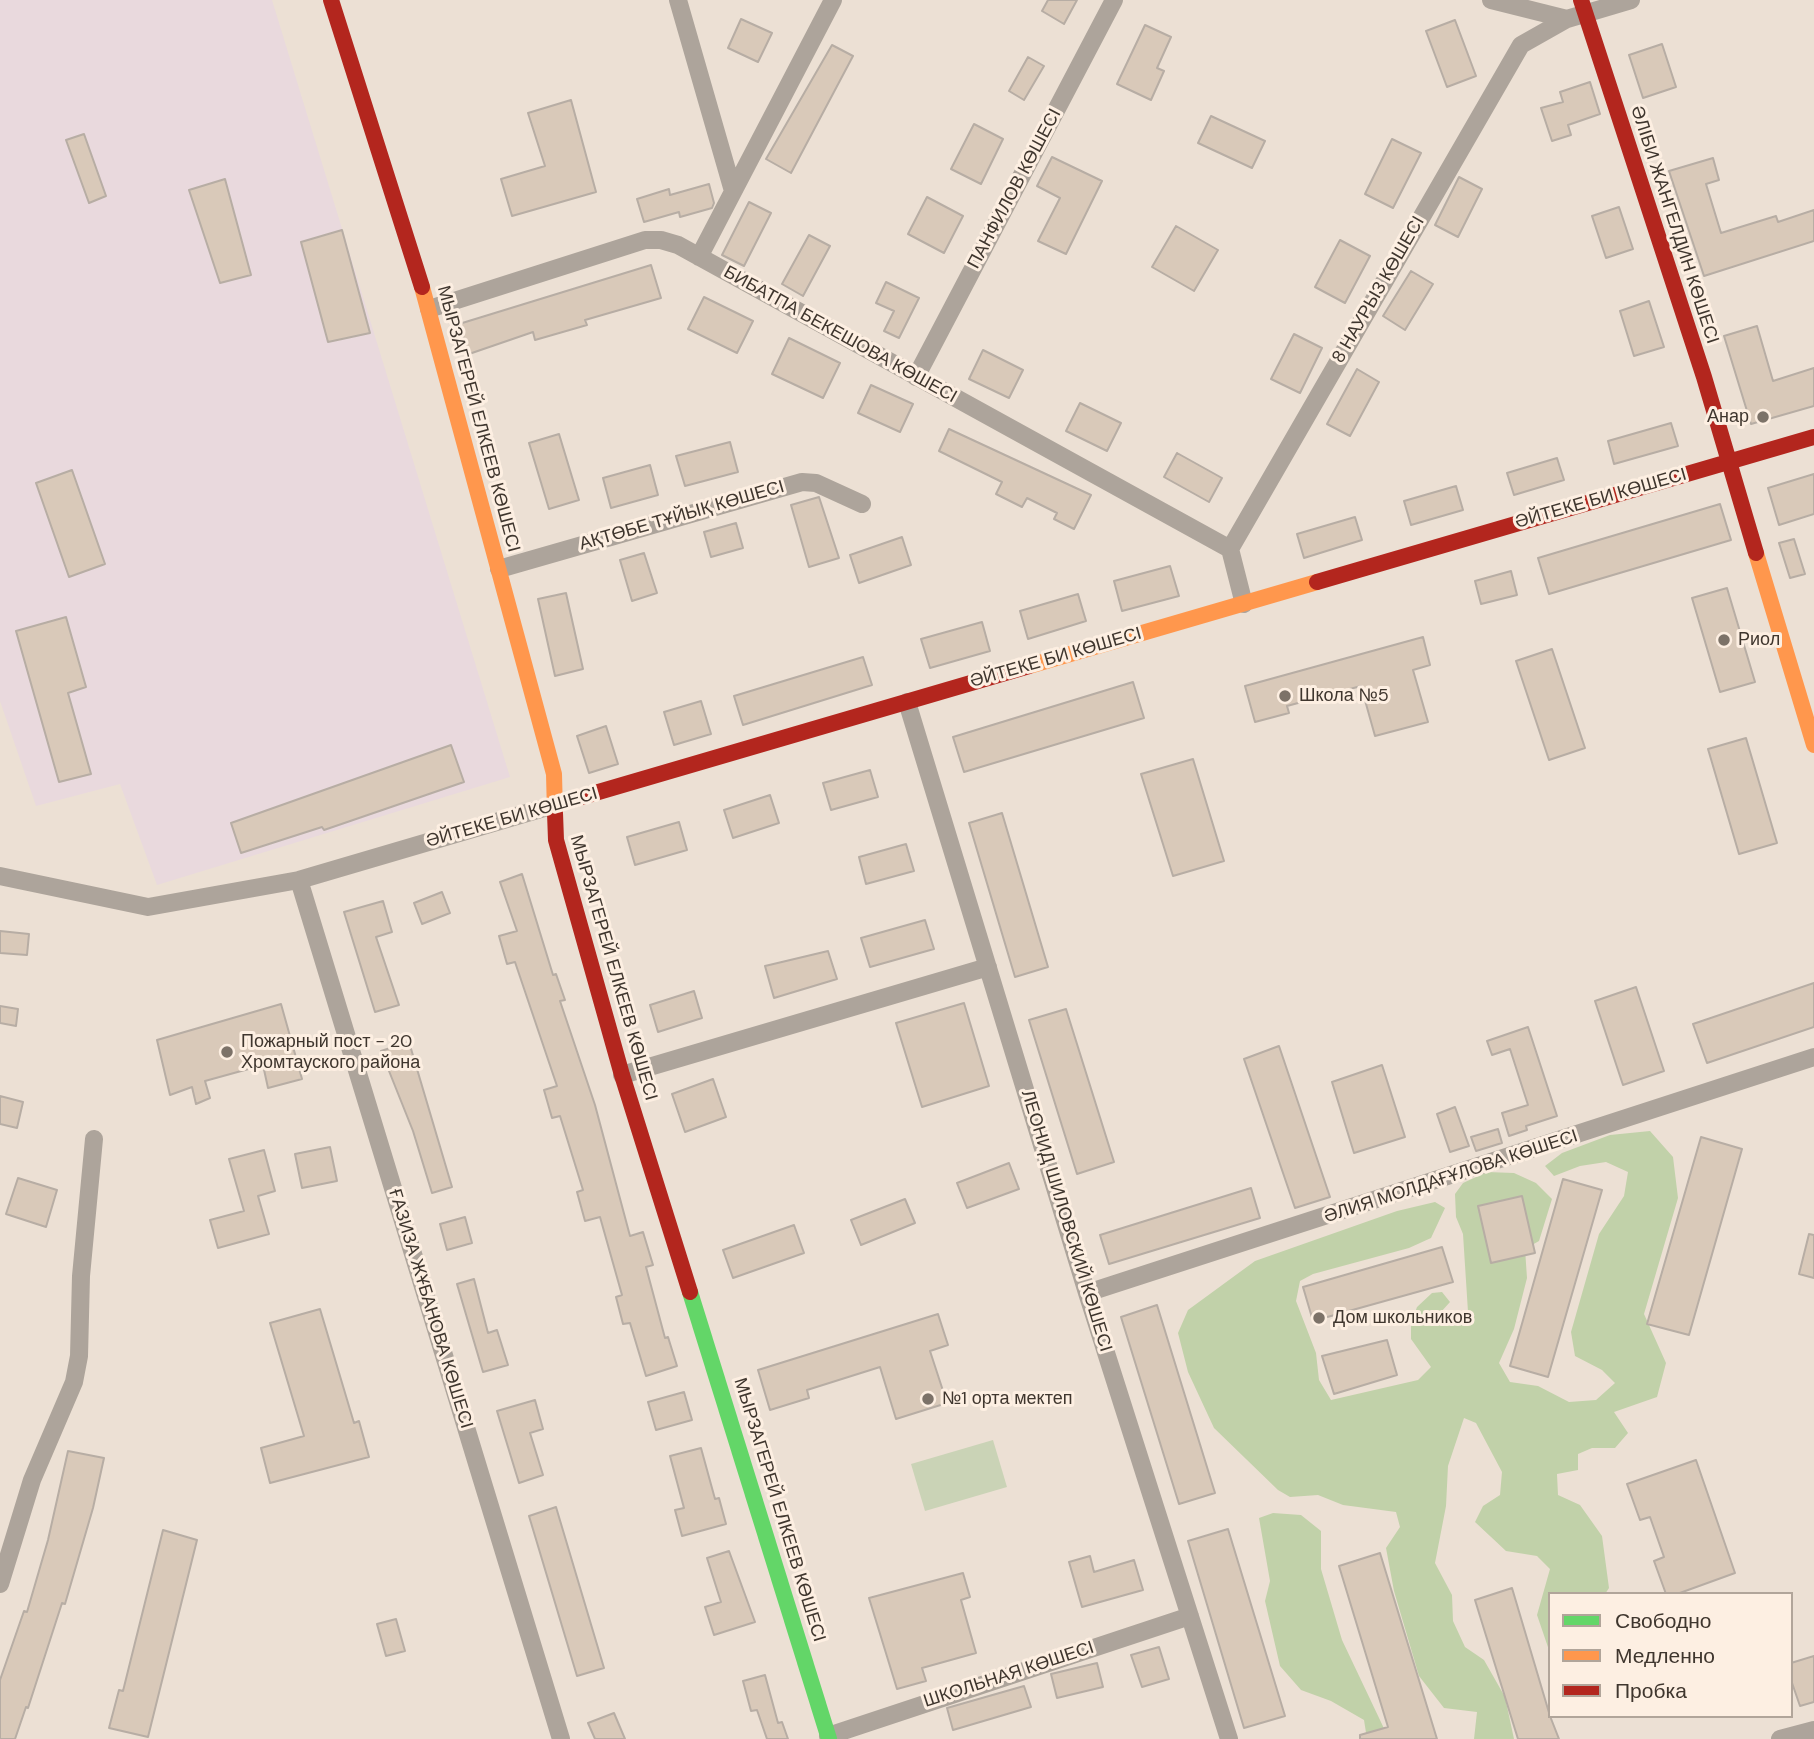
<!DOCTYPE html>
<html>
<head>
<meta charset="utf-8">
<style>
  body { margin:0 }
  #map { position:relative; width:1814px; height:1739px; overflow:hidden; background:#ece0d4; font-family:"DM Sans",sans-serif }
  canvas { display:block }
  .legend { position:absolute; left:1548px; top:1592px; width:245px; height:126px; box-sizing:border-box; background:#fdefe2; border:2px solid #b1a59a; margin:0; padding:9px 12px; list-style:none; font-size:21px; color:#3f362e }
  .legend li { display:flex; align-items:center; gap:14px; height:35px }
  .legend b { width:35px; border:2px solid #b1a59a }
</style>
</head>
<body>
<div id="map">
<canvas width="1814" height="1739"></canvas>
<ul class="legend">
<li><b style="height:9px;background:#63d668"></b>Свободно</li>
<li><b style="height:9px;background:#ff974d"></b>Медленно</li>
<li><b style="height:9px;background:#b3261e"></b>Пробка</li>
</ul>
</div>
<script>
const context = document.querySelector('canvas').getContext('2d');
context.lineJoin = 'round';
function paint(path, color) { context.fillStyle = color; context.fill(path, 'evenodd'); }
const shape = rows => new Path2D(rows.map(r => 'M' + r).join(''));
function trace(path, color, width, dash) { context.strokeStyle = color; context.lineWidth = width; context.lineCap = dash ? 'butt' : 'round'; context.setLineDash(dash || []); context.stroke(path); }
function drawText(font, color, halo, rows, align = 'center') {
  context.font = font + ' "DM Sans",sans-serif'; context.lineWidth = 6; context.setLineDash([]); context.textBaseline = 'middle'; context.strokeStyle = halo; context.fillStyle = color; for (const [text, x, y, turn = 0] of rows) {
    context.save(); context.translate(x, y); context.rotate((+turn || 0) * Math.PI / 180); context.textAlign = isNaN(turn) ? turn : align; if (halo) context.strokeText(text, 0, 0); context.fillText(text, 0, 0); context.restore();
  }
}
const industrial = shape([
  [0,0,272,0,510,777,157,885,120,784,36,806,0,701]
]);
const green = shape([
  [993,1440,1007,1487,925,1511,911,1464]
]);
const forest = shape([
  [1650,1131,1673,1157,1678,1198,1644,1314,1666,1363,1657,1397,1614,1412,1628,1433,1615,1448,1592,1448,1578,1454,1578,1470,1557,1474,1558,1495,1580,1505,1602,1536,1609,1588,1605,1594,1550,1594,1550,1653,1537,1615,1550,1569,1537,1556,1506,1551,1475,1522,1483,1506,1500,1495,1502,1472,1476,1423,1464,1418,1448,1466,1446,1506,1435,1563,1452,1595,1453,1621,1465,1647,1484,1660,1505,1697,1514,1739,1474,1739,1477,1712,1444,1708,1419,1676,1394,1591,1386,1548,1400,1527,1396,1512,1343,1505,1318,1495,1290,1497,1278,1490,1214,1428,1188,1372,1178,1333,1188,1310,1255,1261,1397,1211,1435,1202,1445,1208,1431,1238,1409,1248,1313,1274,1300,1281,1296,1301,1316,1353,1319,1380,1331,1400,1418,1380,1431,1367,1411,1339,1411,1324,1417,1307,1432,1293,1442,1292,1450,1302,1441,1312,1446,1323,1456,1324,1468,1312,1463,1234,1456,1217,1455,1194,1463,1183,1487,1172,1514,1173,1536,1183,1552,1199,1539,1241,1525,1249,1527,1278,1514,1329,1499,1363,1510,1382,1538,1386,1569,1402,1596,1400,1615,1383,1602,1370,1575,1356,1571,1332,1599,1234,1624,1196,1628,1172,1606,1162,1580,1166,1554,1176,1545,1166,1562,1153,1610,1135],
  [1273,1513,1301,1515,1321,1531,1321,1569,1342,1640,1389,1739,1367,1739,1364,1720,1331,1701,1301,1690,1280,1666,1265,1601,1270,1581,1259,1518]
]);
const building = shape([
  [1048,0,1077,0,1064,24,1042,11,1048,0],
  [741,19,772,33,758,62,728,48,741,19],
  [1455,20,1476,76,1447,87,1426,31,1455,20],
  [1145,25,1171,37,1157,68,1164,71,1151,100,1117,84,1145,25],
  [1662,44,1676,87,1643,98,1629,55,1662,44],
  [832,45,853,56,791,173,766,159,832,45],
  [1028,57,1044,66,1024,100,1009,91,1028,57],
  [1590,82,1600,114,1568,125,1571,135,1552,141,1541,108,1563,102,1560,92,1590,82],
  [571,100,596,192,512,216,501,179,545,166,528,113,571,100],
  [1211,116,1265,141,1252,168,1198,143,1211,116],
  [974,124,1003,139,981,184,951,169,974,124],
  [84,134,106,196,89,203,66,140,84,134],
  [1392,139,1421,153,1393,208,1365,194,1392,139],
  [1052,157,1102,181,1066,254,1038,241,1060,198,1037,186,1052,157],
  [1713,158,1719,180,1706,184,1721,233,1776,216,1778,222,1814,210,1814,241,1704,276,1669,171,1713,158],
  [1459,177,1482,189,1458,237,1435,225,1459,177],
  [225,179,251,275,220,283,189,190,225,179],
  [709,184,714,203,712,208,680,217,679,212,644,222,637,199,669,189,670,195,709,184],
  [927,197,963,216,944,253,908,234,927,197],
  [749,202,771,213,744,266,722,255,749,202],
  [1619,207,1633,249,1606,258,1592,216,1619,207],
  [1176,226,1218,250,1194,291,1152,267,1176,226],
  [342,230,370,333,328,342,301,242,342,230],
  [809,235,830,246,803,296,782,284,809,235],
  [1340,240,1370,256,1345,303,1315,287,1340,240],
  [651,265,661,298,585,320,587,325,535,340,533,332,469,354,459,324,651,265],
  [1411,271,1433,284,1405,330,1383,316,1411,271],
  [886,282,919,298,899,338,884,331,894,311,876,303,886,282],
  [704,297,753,321,737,353,688,329,704,297],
  [1649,301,1664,347,1634,356,1620,311,1649,301],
  [1757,326,1773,381,1814,368,1814,406,1751,424,1724,336,1757,326],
  [1294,334,1322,348,1300,393,1271,379,1294,334],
  [789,338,840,363,823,398,772,374,789,338],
  [983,350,1023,370,1009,398,969,379,983,350],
  [1357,369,1379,382,1350,436,1327,424,1357,369],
  [871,385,913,404,900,432,858,413,871,385],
  [1080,403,1121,423,1107,451,1066,431,1080,403],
  [1671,423,1678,446,1614,464,1608,441,1671,423],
  [949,429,1091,495,1074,529,1054,519,1057,513,1027,498,1022,507,996,494,1002,482,939,451,949,429],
  [559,434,579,500,549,509,529,443,559,434],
  [730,442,738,472,685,486,676,456,730,442],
  [1177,453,1222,478,1209,502,1164,477,1177,453],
  [1557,458,1564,480,1514,495,1507,473,1557,458],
  [650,465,658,495,611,508,603,478,650,465],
  [72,470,105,564,69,577,36,483,72,470],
  [1814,474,1814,514,1779,525,1768,488,1814,474],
  [1456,486,1463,510,1411,525,1404,501,1456,486],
  [819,497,839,558,809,567,791,505,819,497],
  [1720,504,1731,540,1549,594,1538,558,1720,504],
  [1355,517,1362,540,1304,558,1297,534,1355,517],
  [736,523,743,548,711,557,704,532,736,523],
  [902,537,911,565,859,583,850,555,902,537],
  [1794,539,1805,574,1790,578,1779,543,1794,539],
  [644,553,657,593,632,601,620,560,644,553],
  [1170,566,1179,596,1122,611,1114,581,1170,566],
  [1511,571,1517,595,1481,604,1475,581,1511,571],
  [1727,588,1755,682,1720,692,1692,598,1727,588],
  [566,593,583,669,555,676,538,599,566,593],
  [1078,594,1086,621,1028,639,1020,611,1078,594],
  [66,617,86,687,68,693,91,774,59,782,16,631,66,617],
  [982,622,990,651,930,668,921,639,982,622],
  [1423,637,1430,665,1413,670,1428,722,1375,736,1361,686,1287,706,1289,713,1255,722,1245,686,1423,637],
  [1552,649,1585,748,1549,760,1516,661,1552,649],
  [863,657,872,685,743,725,734,696,863,657],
  [1133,682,1144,718,964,772,953,737,1133,682],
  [701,701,711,734,674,745,664,712,701,701],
  [606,726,618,764,589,773,577,736,606,726],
  [1746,738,1777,843,1739,854,1708,749,1746,738],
  [451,745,464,782,324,830,322,827,241,853,231,823,451,745],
  [1193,759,1224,861,1173,876,1141,774,1193,759],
  [870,770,878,797,831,810,823,783,870,770],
  [770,795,779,823,733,838,724,810,770,795],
  [1002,813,1048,967,1015,977,969,823,1002,813],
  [679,822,687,850,635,865,627,837,679,822],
  [906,844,914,871,866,884,859,857,906,844],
  [522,874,553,975,556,974,565,1000,560,1001,595,1105,630,1236,643,1232,653,1265,646,1267,665,1338,668,1337,677,1366,646,1376,630,1323,623,1324,616,1297,622,1295,600,1217,585,1221,577,1192,583,1190,560,1116,552,1118,544,1090,557,1086,515,962,507,964,499,936,517,931,500,882,522,874],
  [442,892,450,913,422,924,414,903,442,892],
  [383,901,392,932,376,937,399,1005,375,1012,344,912,383,901],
  [925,920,934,949,870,967,861,938,925,920],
  [0,931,29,934,27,955,0,953,0,931],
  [828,951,837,979,774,998,765,966,828,951],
  [1814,983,1814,1027,1707,1063,1693,1024,1814,983],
  [1636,987,1664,1071,1623,1085,1595,1001,1636,987],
  [694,991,702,1018,658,1032,650,1005,694,991],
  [964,1003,989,1086,922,1107,896,1023,964,1003],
  [281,1004,302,1079,268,1088,263,1065,205,1081,210,1098,196,1104,192,1087,170,1095,157,1040,281,1004],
  [0,1006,18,1009,16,1026,0,1023,0,1006],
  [1066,1009,1114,1162,1077,1174,1029,1020,1066,1009],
  [1528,1027,1557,1116,1526,1126,1527,1130,1509,1136,1502,1113,1528,1105,1510,1049,1492,1055,1487,1041,1528,1027],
  [409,1042,452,1187,432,1193,413,1131,381,1051,409,1042],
  [1279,1046,1330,1197,1295,1208,1244,1059,1279,1046],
  [1382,1065,1405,1137,1354,1153,1332,1082,1382,1065],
  [713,1079,726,1117,685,1132,672,1094,713,1079],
  [0,1096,23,1102,17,1128,0,1124,0,1096],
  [1455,1107,1469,1146,1450,1152,1437,1114,1455,1107],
  [1498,1129,1502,1143,1476,1151,1471,1137,1498,1129],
  [1701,1137,1742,1149,1689,1335,1647,1324,1701,1137],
  [330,1147,337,1181,302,1188,295,1154,330,1147],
  [264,1150,275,1191,258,1196,269,1234,218,1248,210,1220,244,1211,229,1159,264,1150],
  [1009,1163,1019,1189,967,1208,957,1183,1009,1163],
  [18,1178,57,1190,46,1227,6,1214,18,1178],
  [1563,1179,1602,1190,1548,1377,1510,1366,1563,1179],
  [1251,1188,1260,1218,1109,1264,1100,1235,1251,1188],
  [1522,1196,1535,1253,1491,1263,1478,1206,1522,1196],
  [905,1199,915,1223,861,1245,851,1220,905,1199],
  [465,1217,472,1243,447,1250,440,1224,465,1217],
  [794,1225,804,1253,733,1278,723,1250,794,1225],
  [1809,1234,1814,1235,1814,1278,1799,1274,1809,1234],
  [1442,1247,1453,1282,1313,1321,1303,1287,1442,1247],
  [474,1279,488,1333,497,1330,508,1365,483,1372,457,1284,474,1279],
  [1157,1305,1215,1493,1179,1504,1121,1317,1157,1305],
  [320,1309,354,1423,359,1421,369,1457,270,1483,261,1448,304,1436,270,1323,320,1309],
  [938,1314,948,1345,930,1351,947,1403,896,1419,880,1367,807,1390,809,1398,770,1410,758,1370,938,1314],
  [1387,1340,1397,1375,1334,1394,1322,1356,1387,1340],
  [684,1392,692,1420,656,1430,648,1402,684,1392],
  [535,1400,543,1429,530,1433,543,1475,519,1483,497,1411,535,1400],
  [701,1448,715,1499,719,1498,726,1524,682,1536,675,1510,684,1508,670,1456,701,1448],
  [68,1451,104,1458,93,1508,65,1604,62,1603,28,1708,26,1707,15,1739,0,1739,0,1680,24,1611,27,1612,48,1540,68,1451],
  [1696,1460,1735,1573,1677,1594,1666,1594,1654,1561,1664,1557,1650,1517,1640,1520,1627,1484,1696,1460],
  [556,1507,604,1668,577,1676,529,1516,556,1507],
  [1228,1529,1285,1716,1244,1728,1188,1541,1228,1529],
  [163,1530,197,1540,148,1737,109,1728,119,1690,123,1691,163,1530],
  [729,1551,755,1622,714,1635,705,1607,721,1602,707,1558,729,1551],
  [1380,1553,1437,1739,1360,1739,1360,1735,1388,1727,1339,1566,1380,1553],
  [1090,1556,1094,1572,1134,1560,1143,1590,1082,1607,1069,1562,1090,1556],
  [963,1573,970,1597,961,1600,976,1653,922,1668,926,1681,897,1689,869,1598,963,1573],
  [1512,1588,1550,1716,1559,1739,1518,1739,1475,1600,1512,1588],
  [396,1619,405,1651,386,1656,377,1624,396,1619],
  [1159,1647,1169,1679,1142,1687,1131,1655,1159,1647],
  [1814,1656,1814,1702,1800,1706,1791,1680,1791,1663,1814,1656],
  [1097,1663,1103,1687,1057,1698,1051,1674,1097,1663],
  [765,1675,778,1723,782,1722,788,1739,767,1739,757,1710,751,1711,743,1681,765,1675],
  [1024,1686,1031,1707,953,1730,947,1708,1024,1686],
  [614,1713,625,1739,595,1739,588,1723,614,1713]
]);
const street = shape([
  [678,0,733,191],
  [1491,0,1567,19],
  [699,257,833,0],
  [429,309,645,240,661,240,678,245,1230,549],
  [916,377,1114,0],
  [499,569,802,482,816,483,862,504],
  [1244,604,1230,549,1521,45,1567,19,1631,0],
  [907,702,1087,1293,1229,1739],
  [0,876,148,907,299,880,554,805],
  [299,880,561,1739],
  [622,1075,988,967],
  [1087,1293,1814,1057],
  [0,1584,32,1480,74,1382,79,1356,81,1276,94,1139],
  [828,1736,1190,1616],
  [1780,1739,1814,1730]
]);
const fast = shape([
  [690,1292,829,1739]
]);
const slow = shape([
  [422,287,554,774,555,813],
  [1756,553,1814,745],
  [1029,666,1317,582]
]);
const jam = shape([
  [331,0,422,287],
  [1581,0,1704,377,1756,553],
  [1317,582,1814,437],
  [554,805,1029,666],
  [555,813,556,840,622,1075,690,1292]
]);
const markers = [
  [1763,417,7,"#7c7268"],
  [1724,640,7,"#7c7268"],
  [1285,696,7,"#7c7268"],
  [227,1052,7,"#7c7268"],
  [1319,1318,7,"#7c7268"],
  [928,1399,7,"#7c7268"]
];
const streetNames = [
  ["ПАНФИЛОВ КӨШЕСІ",1015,189,-62],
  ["ӘЛІБИ ЖАНГЕЛДИН КӨШЕСІ",1674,225,72],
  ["8 НАУРЫЗ КӨШЕСІ",1379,290,-60],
  ["БИБАТПА БЕКЕШОВА КӨШЕСІ",840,335,29],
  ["МЫРЗАГЕРЕЙ ЕЛКЕЕВ КӨШЕСІ",478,419,75],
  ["ӘЙТЕКЕ БИ КӨШЕСІ",1601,499,-16],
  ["АҚТӨБЕ ТҰЙЫҚ КӨШЕСІ",682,516,-16],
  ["ӘЙТЕКЕ БИ КӨШЕСІ",1056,658,-16],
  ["ӘЙТЕКЕ БИ КӨШЕСІ",512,818,-16],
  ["МЫРЗАГЕРЕЙ ЕЛКЕЕВ КӨШЕСІ",613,968,74],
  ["ӘЛИЯ МОЛДАҒҰЛОВА КӨШЕСІ",1451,1177,-18],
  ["ЛЕОНИД ШИЛОВСКИЙ КӨШЕСІ",1066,1221,73],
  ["ҒАЗИЗА ЖҰБАНОВА КӨШЕСІ",430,1309,73],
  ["МЫРЗАГЕРЕЙ ЕЛКЕЕВ КӨШЕСІ",779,1510,73],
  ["ШКОЛЬНАЯ КӨШЕСІ",1009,1675,-18]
];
const poiNames = [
  ["Анар",1749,417,"right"],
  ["Риол",1738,640],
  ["Школа №5",1299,696],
  ["Пожарный пост - 20",241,1042],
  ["Хромтауского района",241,1063],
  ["Дом школьников",1333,1318],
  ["№1 орта мектеп",942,1399]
];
paint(industrial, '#e9d9dd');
paint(green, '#cad3b6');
paint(forest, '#c1d1a9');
paint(building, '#d9c9b9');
trace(building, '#b7ada4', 2);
trace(street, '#ada49b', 18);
trace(fast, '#63d668', 16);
trace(slow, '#ff974d', 16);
trace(jam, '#b3261e', 16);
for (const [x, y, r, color] of markers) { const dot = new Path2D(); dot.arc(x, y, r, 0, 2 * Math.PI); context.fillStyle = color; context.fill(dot); trace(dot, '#fdefe2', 2.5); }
drawText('18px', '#3f362e', '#fdefe2', streetNames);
drawText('18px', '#3f362e', '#fdefe2', poiNames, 'left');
</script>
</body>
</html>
